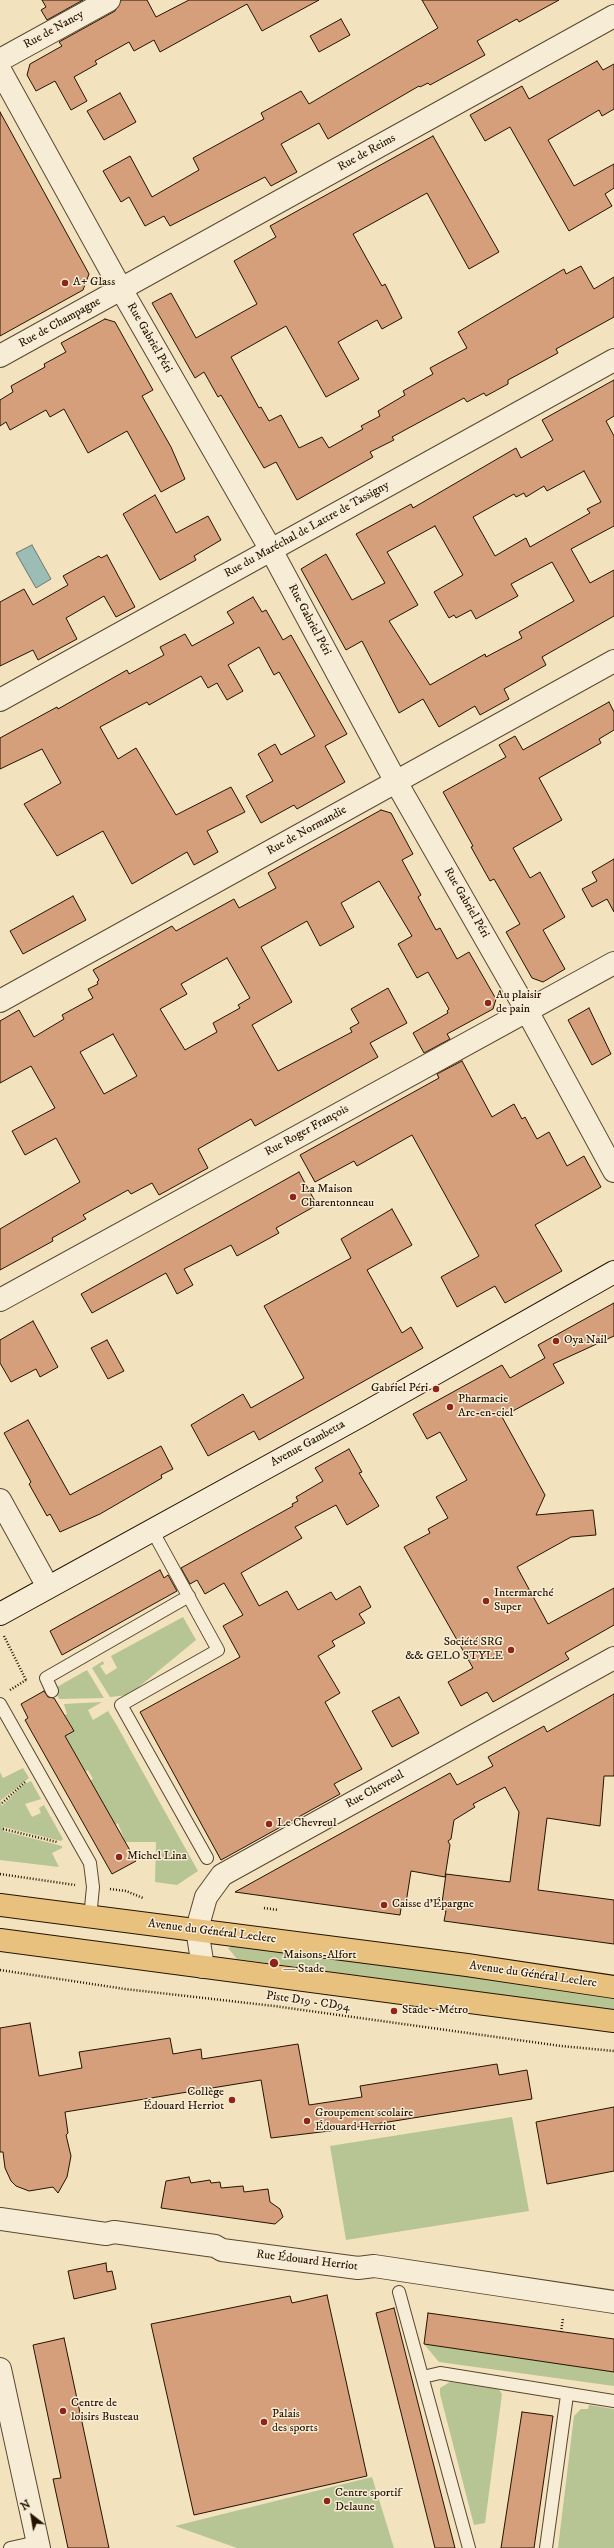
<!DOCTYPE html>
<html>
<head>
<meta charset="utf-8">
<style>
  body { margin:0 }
  #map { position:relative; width:614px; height:2548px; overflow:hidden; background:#f2e2be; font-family:"IM FELL DW Pica",serif }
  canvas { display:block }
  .north { position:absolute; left:12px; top:2496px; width:40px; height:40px; -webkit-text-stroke:3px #f7ecd5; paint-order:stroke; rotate:329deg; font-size:11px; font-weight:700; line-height:16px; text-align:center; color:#251300 }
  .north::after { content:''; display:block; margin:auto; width:14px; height:18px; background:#251300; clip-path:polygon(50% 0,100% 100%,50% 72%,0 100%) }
</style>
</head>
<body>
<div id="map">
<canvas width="614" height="2548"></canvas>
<div class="north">N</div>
</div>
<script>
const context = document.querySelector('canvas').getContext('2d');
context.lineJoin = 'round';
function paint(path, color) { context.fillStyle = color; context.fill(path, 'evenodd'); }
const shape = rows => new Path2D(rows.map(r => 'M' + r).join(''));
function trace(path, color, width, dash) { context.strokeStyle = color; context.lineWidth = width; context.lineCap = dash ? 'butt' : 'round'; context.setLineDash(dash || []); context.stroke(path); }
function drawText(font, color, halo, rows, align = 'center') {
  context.font = font + ' "IM FELL DW Pica",serif'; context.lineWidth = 3; context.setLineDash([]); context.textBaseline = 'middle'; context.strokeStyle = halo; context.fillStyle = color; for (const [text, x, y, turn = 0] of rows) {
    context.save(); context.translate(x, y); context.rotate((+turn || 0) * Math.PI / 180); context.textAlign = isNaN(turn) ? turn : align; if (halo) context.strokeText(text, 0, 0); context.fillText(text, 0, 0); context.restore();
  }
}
const green = shape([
  [183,1617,196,1640,129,1695,110,1697,92,1668,103,1661,104,1664,100,1666,106,1675,117,1668,111,1656],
  [87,1670,104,1698,59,1699,56,1691,57,1687],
  [102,1702,88,1710,93,1720,108,1711,116,1724,198,1871,177,1885,155,1882,156,1842,125,1842,118,1823,115,1825,90,1781,93,1779,88,1770,85,1772,56,1719,67,1714,64,1704],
  [23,1768,29,1778,0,1801,2,1806,24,1784,31,1781,41,1799,25,1804,32,1817,41,1813,39,1808,44,1805,63,1839,61,1841,4,1827,3,1831,62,1846,62,1848,52,1853,59,1867,0,1860,0,1772,3,1778],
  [235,1945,614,1996,614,2010,237,1959,228,1948],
  [512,2117,529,2211,346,2240,330,2146],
  [424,2344,614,2372,614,2386,439,2362],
  [450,2382,498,2388,502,2394,485,2523,474,2525,440,2394,440,2388],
  [589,2405,614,2409,614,2548,558,2548,574,2416,581,2409,588,2409],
  [372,2477,394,2548,237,2548,175,2526]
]);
const water = shape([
  [32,545,51,579,36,588,16,553,32,545]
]);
const building = shape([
  [42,0,83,0,47,20,41,10,46,7,42,0],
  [121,0,147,0,156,17,189,0,319,0,262,31,247,4,160,52,154,40,134,51,129,42,95,61,97,64,74,77,87,101,71,110,55,81,36,91,27,75,30,64,62,46,59,42,115,11,121,0],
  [422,0,559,0,519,22,517,19,477,41,485,55,430,85,428,83,420,87,419,86,328,139,319,123,281,144,297,172,271,186,265,177,170,226,164,216,145,226,129,197,121,202,103,171,130,156,152,197,199,170,193,158,264,119,261,113,301,91,309,104,438,28,422,0],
  [341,19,350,35,319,52,310,36,341,19],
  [597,61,603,70,614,64,614,109,602,116,599,110,548,140,574,186,614,164,614,188,605,194,612,206,569,231,510,127,485,141,470,115,522,86,529,99,597,61],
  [120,93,136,122,104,140,87,111,120,93],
  [0,112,89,274,83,290,0,336,0,112],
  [433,136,499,252,469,269,427,193,353,234,382,286,385,284,402,318,382,329,377,320,338,342,359,379,326,397,286,326,231,357,259,408,261,407,269,421,281,415,299,448,322,437,329,448,363,429,361,426,380,416,378,411,405,395,403,391,433,374,430,368,467,348,458,332,564,269,566,274,581,266,594,289,614,277,614,317,556,349,558,353,508,380,508,384,486,396,484,393,467,402,464,398,392,437,394,440,370,452,373,457,297,500,276,462,264,468,221,395,218,397,204,372,195,378,152,303,171,293,196,338,257,304,234,261,276,237,270,226,433,136],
  [105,319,115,322,153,390,142,396,171,447,185,479,161,492,127,431,88,453,64,409,50,417,46,410,10,430,6,422,0,426,0,400,13,392,11,386,45,367,44,364,66,352,61,343,105,319],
  [614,380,614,416,606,421,614,436,614,526,571,549,590,583,614,570,614,616,542,657,546,665,504,689,509,699,480,715,475,706,439,727,423,699,399,713,362,641,346,650,301,569,326,554,352,600,385,583,356,534,411,504,413,508,516,448,521,458,553,440,542,420,614,380],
  [584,471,601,502,587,509,590,513,530,547,526,538,495,556,473,517,514,494,516,497,524,493,526,497,544,486,547,491,584,471],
  [435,526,463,575,434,592,449,618,454,615,456,618,471,610,476,619,518,596,511,584,552,562,574,601,519,632,522,638,486,657,485,654,430,685,389,621,418,605,387,552,435,526],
  [155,495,176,533,208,516,221,540,194,556,196,560,160,580,123,514,155,495],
  [107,555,135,607,116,617,104,596,66,618,77,639,38,660,33,650,0,666,0,602,24,589,33,605,68,585,63,576,99,556,101,558,107,555],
  [253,597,262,612,266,610,283,640,291,635,347,734,325,746,345,782,297,809,294,805,261,823,246,796,273,781,258,754,275,744,281,755,315,736,279,672,274,675,259,647,228,665,243,691,227,700,217,683,208,688,201,676,149,705,147,702,100,727,118,759,136,748,176,815,231,787,245,812,207,831,218,852,194,865,187,852,132,884,103,831,57,856,24,804,61,783,42,749,0,769,0,738,57,707,58,709,127,670,129,674,164,655,160,647,185,634,192,646,234,623,227,612,253,597],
  [609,702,614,712,614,730,599,739,601,743,539,778,562,820,513,848,530,878,540,872,565,917,543,930,565,969,543,982,532,978,506,932,520,924,494,879,490,881,471,847,473,846,443,792,506,757,499,745,515,736,523,750,609,702],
  [381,810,391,813,413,854,402,860,421,895,418,897,436,930,440,928,457,959,469,952,496,999,493,1009,447,1034,450,1039,424,1053,413,1033,448,1013,447,1011,449,1009,428,972,417,978,398,944,412,936,379,881,341,903,354,927,320,946,307,921,261,947,292,1002,252,1025,278,1071,352,1032,350,1028,359,1023,351,1009,388,988,407,1023,370,1043,378,1057,255,1126,251,1119,198,1149,208,1168,159,1195,152,1183,131,1194,128,1190,83,1215,86,1219,52,1238,53,1241,0,1270,0,1229,80,1182,56,1138,25,1155,12,1131,55,1108,31,1066,0,1083,0,1021,19,1010,34,1037,64,1019,62,1015,93,998,88,989,98,984,97,982,99,980,93,970,172,926,176,931,234,899,239,908,276,888,268,873,381,810],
  [227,958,250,998,238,1005,240,1008,213,1023,217,1032,185,1050,160,1009,187,994,181,984,227,958],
  [113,1034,137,1076,104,1094,80,1052,113,1034],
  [614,859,614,912,607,899,592,907,582,889,597,881,592,872,614,859],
  [73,896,86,920,23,954,10,931,73,896],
  [589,1008,611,1054,592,1065,568,1020,589,1008],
  [462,1061,492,1117,514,1104,522,1119,525,1117,537,1139,549,1132,567,1166,584,1156,601,1187,535,1225,562,1271,505,1303,495,1286,457,1307,441,1277,479,1256,412,1135,357,1166,354,1161,315,1182,300,1155,439,1078,437,1074,462,1061],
  [299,1172,317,1205,276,1228,279,1233,237,1256,231,1245,184,1269,193,1285,177,1294,166,1273,92,1313,81,1294,299,1172],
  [392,1209,412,1245,367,1270,402,1333,411,1327,423,1348,259,1440,254,1431,208,1456,191,1425,243,1394,251,1408,304,1378,264,1306,351,1258,341,1239,392,1209],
  [614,1303,614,1336,553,1364,564,1383,502,1417,545,1495,536,1515,593,1510,596,1535,571,1537,517,1567,548,1624,614,1588,614,1625,565,1653,569,1659,493,1702,487,1692,461,1706,448,1682,473,1668,404,1547,430,1533,428,1529,448,1518,436,1497,467,1480,440,1432,427,1439,413,1414,502,1365,510,1378,545,1358,538,1345,614,1303],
  [33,1321,58,1367,40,1377,36,1369,11,1382,0,1363,0,1340,33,1321],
  [107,1340,124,1371,108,1379,91,1348,107,1340],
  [28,1420,70,1495,161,1446,173,1469,161,1475,162,1478,100,1514,60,1532,50,1514,47,1516,29,1484,31,1482,4,1433,28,1420],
  [349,1449,362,1472,359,1473,379,1506,347,1525,336,1505,295,1527,302,1538,241,1573,259,1606,287,1591,298,1610,331,1592,336,1600,360,1586,371,1607,359,1614,365,1623,332,1641,335,1646,318,1656,340,1693,325,1702,362,1769,334,1784,340,1794,221,1860,140,1712,240,1657,223,1626,243,1615,224,1583,205,1594,197,1580,190,1584,181,1568,293,1506,292,1504,298,1501,296,1497,323,1481,315,1468,349,1449],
  [160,1570,164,1578,168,1575,177,1591,62,1655,50,1631,160,1570],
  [44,1691,48,1697,54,1698,74,1731,65,1736,136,1861,112,1874,25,1720,28,1718,21,1704,44,1691],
  [614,1694,614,1776,604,1776,600,1826,547,1818,538,1890,614,1900,614,1944,444,1921,446,1911,441,1910,446,1874,510,1882,519,1812,505,1787,473,1804,475,1807,454,1820,451,1839,448,1841,450,1845,445,1877,411,1871,406,1903,402,1902,400,1915,235,1892,450,1773,457,1785,493,1766,488,1757,544,1726,547,1732,614,1694],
  [399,1697,419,1733,392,1747,372,1711,399,1697],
  [30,2023,39,2076,82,2068,79,2052,170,2038,173,2054,201,2049,202,2059,298,2044,309,2105,362,2097,360,2086,497,2064,499,2075,527,2070,532,2099,338,2130,271,2138,261,2080,65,2112,68,2133,66,2135,71,2156,67,2177,58,2193,53,2187,29,2191,16,2186,11,2181,5,2168,3,2152,0,2152,0,2028,30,2023],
  [614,2107,614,2171,547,2184,536,2122,614,2107],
  [189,2177,191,2183,210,2180,211,2183,220,2182,221,2188,243,2186,244,2192,268,2189,270,2202,280,2209,283,2217,275,2224,161,2208,166,2181,189,2177],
  [106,2263,107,2272,112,2271,116,2289,74,2299,68,2271,106,2263],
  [327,2295,367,2476,194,2515,151,2324,290,2296,292,2303,327,2295],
  [394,2308,426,2435,455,2548,435,2548,376,2313,394,2308],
  [428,2313,614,2339,614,2372,424,2344,428,2313],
  [64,2338,109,2548,68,2548,53,2479,61,2478,33,2345,64,2338],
  [522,2412,553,2416,534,2548,501,2548,522,2412]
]);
const path = shape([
  [4,1636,26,1680],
  [10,1690,26,1680],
  [2,1803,25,1782],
  [3,1829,57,1842],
  [0,1874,75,1885],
  [110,1889,126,1891,143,1898],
  [264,1908,278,1910],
  [0,1970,125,1989,274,2006,561,2046,614,2051],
  [561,2332,563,2318]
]);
const lane = shape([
  [152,1530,218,1650,121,1705,207,1858],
  [52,1691,46,1678,189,1596],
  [0,1704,90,1863,93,1887,90,1918],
  [399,2292,469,2548],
  [423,2377,440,2373,614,2401],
  [10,2548,37,2542],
  [546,2548,567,2395]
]);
const street = shape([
  [0,60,109,0],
  [0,70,121,289,271,550,396,782,527,1011,614,1171],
  [0,356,614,16],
  [0,700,614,360],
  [0,1001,614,661],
  [0,1300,614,963],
  [0,1500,48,1587],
  [203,1967,197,1929,206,1897,222,1875,614,1658],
  [0,2219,106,2234,114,2232,215,2246,222,2250,358,2268,374,2266,614,2302],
  [0,2369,39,2548]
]);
const secondary = shape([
  [0,1614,360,1416,614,1272]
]);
const primary = shape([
  [0,1905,467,1965,614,1987],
  [0,1940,614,2021]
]);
const markers = [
  [65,283,4,"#8f2418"],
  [488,1003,4,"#8f2418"],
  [293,1197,4,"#8f2418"],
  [556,1341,4,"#8f2418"],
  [436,1389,4,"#8f2418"],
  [450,1407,4,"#8f2418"],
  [486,1601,4,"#8f2418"],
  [511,1650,4,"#8f2418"],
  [269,1824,4,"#8f2418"],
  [119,1857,4,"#8f2418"],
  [384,1905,4,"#8f2418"],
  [274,1963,5,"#8f2418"],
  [394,2011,4,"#8f2418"],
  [232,2100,4,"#8f2418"],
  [307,2121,4,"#8f2418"],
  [63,2411,4,"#8f2418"],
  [264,2422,4,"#8f2418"],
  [327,2501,4,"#8f2418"]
];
const streetNames = [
  ["Rue de Nancy",54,30,-29],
  ["Rue de Reims",367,153,-29],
  ["Rue de Champagne",60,323,-29],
  ["Rue Gabriel Péri",149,338,60],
  ["Rue du Maréchal de Lattre de Tassigny",307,530,-29],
  ["Rue Gabriel Péri",309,620,62],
  ["Rue de Normandie",307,831,-29],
  ["Rue Gabriel Péri",466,903,60],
  ["Rue Roger François",307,1131,-29],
  ["Avenue Gambetta",308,1444,-29],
  ["Rue Chevreul",375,1790,-29],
  ["Avenue du Général Leclerc",212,1932,7],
  ["Avenue du Général Leclerc",533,1975,8],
  ["Piste D19 - CD94",308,2002,8],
  ["Rue Édouard Herriot",307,2261,7]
];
const poiNames = [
  ["A+ Glass",73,283],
  ["Au plaisir",496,996],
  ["de pain",496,1010],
  ["La Maison",301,1190],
  ["Charentonneau",301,1204],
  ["Oya Nail",564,1341],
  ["Gabriel Péri",428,1389,"right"],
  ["Pharmacie",458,1400],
  ["Arc-en-ciel",458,1414],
  ["Intermarché",494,1594],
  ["Super",494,1608],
  ["Société SRG",503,1643,"right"],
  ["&& GELO STYLE",503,1657,"right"],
  ["Le Chevreul",277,1824],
  ["Michel Lina",127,1857],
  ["Caisse d'Épargne",392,1905],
  ["Maisons-Alfort",283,1956],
  ["— Stade",283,1970],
  ["Stade - Métro",402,2011],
  ["Collège",224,2093,"right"],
  ["Édouard Herriot",224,2107,"right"],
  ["Groupement scolaire",315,2114],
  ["Édouard Herriot",315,2128],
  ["Centre de",71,2404],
  ["loisirs Busteau",71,2418],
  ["Palais",272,2415],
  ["des sports",272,2429],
  ["Centre sportif",335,2494],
  ["Delaune",335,2508]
];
paint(green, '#b7c494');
paint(water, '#9bbdb5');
trace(water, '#6c796d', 1);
paint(building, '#d69f7b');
trace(building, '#251300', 1);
trace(lane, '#584730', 14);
trace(street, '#584730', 24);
trace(secondary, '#251300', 24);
trace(primary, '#251300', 24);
trace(path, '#251300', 2.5, [1, 2]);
trace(lane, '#f7ecd5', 12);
trace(street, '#f7ecd5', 22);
trace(secondary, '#f7ecd5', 22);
trace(primary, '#e9c17f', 22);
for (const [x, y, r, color] of markers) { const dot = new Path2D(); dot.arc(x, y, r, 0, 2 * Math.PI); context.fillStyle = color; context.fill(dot); trace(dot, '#f7ecd5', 1.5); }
drawText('12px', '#251300', '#f7ecd5', streetNames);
drawText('12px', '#251300', '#f7ecd5', poiNames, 'left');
</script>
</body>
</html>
